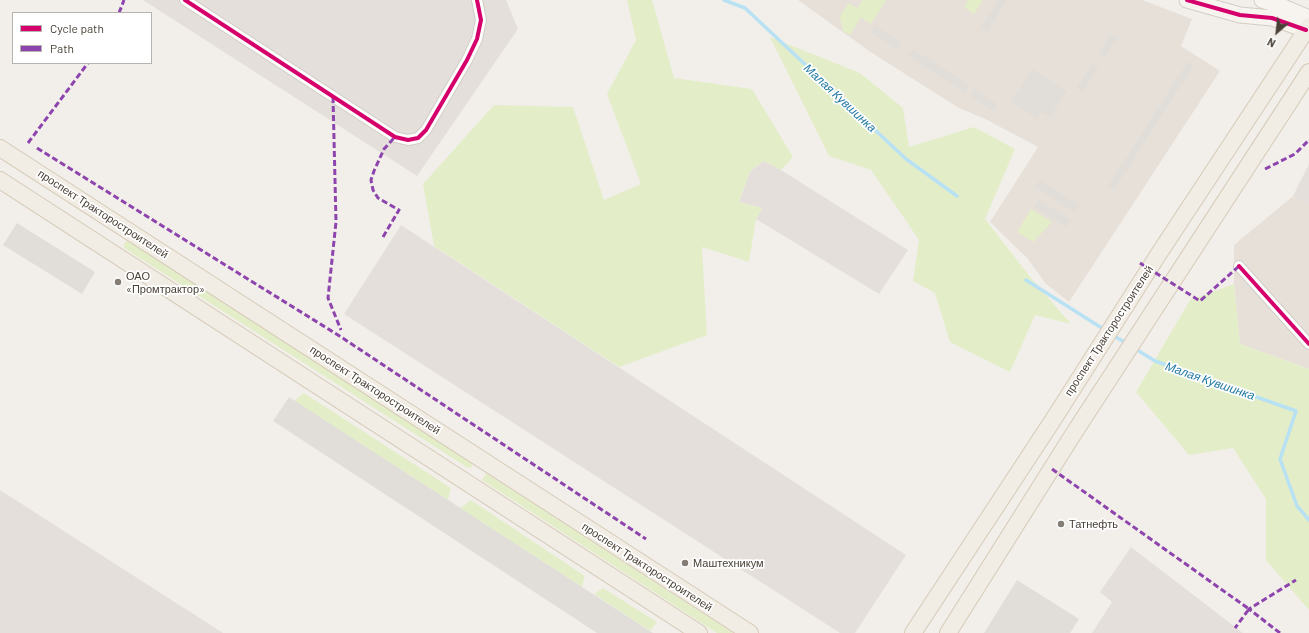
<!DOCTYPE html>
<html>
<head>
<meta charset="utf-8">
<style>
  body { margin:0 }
  #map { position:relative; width:1309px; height:633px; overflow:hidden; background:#f2efeb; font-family:Barlow,sans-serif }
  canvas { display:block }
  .legend { position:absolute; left:12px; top:12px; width:140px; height:52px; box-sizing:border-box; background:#fff; border:1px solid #b6b3af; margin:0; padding:5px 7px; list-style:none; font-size:12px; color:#494036 }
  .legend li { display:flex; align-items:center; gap:8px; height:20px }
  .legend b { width:20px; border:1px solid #b6b3af }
  .north { position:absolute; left:1257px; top:12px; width:40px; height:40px; -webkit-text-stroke:3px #fff; paint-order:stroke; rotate:208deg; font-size:11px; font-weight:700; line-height:16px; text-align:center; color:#494036 }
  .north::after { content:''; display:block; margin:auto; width:14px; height:18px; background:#494036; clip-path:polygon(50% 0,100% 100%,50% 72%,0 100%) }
</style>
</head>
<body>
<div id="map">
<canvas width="1309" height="633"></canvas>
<ul class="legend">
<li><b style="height:5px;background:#d6006c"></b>Cycle path</li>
<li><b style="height:5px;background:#8e44ad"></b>Path</li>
</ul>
<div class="north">N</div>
</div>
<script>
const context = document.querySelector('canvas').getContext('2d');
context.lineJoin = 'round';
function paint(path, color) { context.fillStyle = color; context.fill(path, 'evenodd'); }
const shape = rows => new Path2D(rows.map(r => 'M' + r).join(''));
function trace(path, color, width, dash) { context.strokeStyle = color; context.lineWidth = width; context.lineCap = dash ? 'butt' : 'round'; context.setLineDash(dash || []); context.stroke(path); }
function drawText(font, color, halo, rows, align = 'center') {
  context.font = font + ' Barlow,sans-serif'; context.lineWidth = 3.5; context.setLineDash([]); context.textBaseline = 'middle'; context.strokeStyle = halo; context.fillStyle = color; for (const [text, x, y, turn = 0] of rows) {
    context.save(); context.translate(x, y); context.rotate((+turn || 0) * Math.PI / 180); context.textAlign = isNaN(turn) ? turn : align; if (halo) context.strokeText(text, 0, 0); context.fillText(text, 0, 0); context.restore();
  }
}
const residential = shape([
  [798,0,1142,0,1192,19,1181,46,1220,71,1069,302,1046,284,1027,258,990,222,1038,147,985,119,959,108,872,53],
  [1293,196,1309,204,1309,369,1240,344,1234,284,1234,245]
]);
const industrial = shape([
  [143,0,506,0,518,29,417,176],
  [764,161,781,170,908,250,879,294,756,219,762,208,739,202,750,171],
  [1309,164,1309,204,1293,196],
  [401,225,906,555,855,633,840,633,344,314],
  [0,490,223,633,0,633],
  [1131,547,1243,633,1092,633,1112,602,1100,592]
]);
const green = shape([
  [627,0,652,0,674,78,752,89,793,157,781,170,764,161,750,171,739,202,762,208,756,219,749,262,702,247,707,335,619,367,434,246,423,184,494,105,573,107,604,200,641,184,607,94,636,40],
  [863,0,886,0,871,24,861,17,850,35,843,31,840,16,849,3,857,8],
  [968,0,983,0,974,14,964,7],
  [770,37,860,73,903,108,909,147,974,127,1015,149,985,219,1031,278,1071,324,1035,315,1010,372,950,342,935,293,913,281,919,240,871,170,829,156],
  [1031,209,1052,222,1033,242,1017,232],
  [128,241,472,463,472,467,468,468,124,248,124,243],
  [1234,284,1240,344,1309,369,1309,610,1266,560,1266,499,1233,448,1189,455,1136,392,1190,300],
  [304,393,451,488,448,500,294,401],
  [486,473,679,598,733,633,717,633,482,480],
  [471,500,585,576,582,587,460,508],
  [603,588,657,622,650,631,594,594]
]);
const parking = shape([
  [998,0,1007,0,987,32,980,28],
  [875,25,901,42,896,49,870,32],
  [1111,34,1118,38,1105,57,1099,53],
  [913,49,969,85,964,92,908,56],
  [1188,61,1194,65,1114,190,1108,186],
  [1092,64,1098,68,1083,92,1076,88],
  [1032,69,1067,91,1050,117,1041,112,1037,119,1011,102],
  [974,89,997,104,993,111,970,96],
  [1040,180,1079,205,1074,212,1035,187],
  [1039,200,1071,220,1066,227,1034,207],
  [17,223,95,272,82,294,3,245],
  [289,397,448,500,653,633,597,633,273,421],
  [1017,580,1079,619,1070,633,984,633]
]);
const stream = shape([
  [724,0,745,8,906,159,957,196],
  [1026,280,1105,330],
  [1112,335,1128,344],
  [1134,348,1155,361,1296,411,1280,459,1297,506,1309,520]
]);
const street = shape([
  [185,0,395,137,408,140,418,138,426,130,467,60,477,39,481,20,477,0],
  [1239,266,1309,344]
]);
const secondary = shape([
  [1187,0,1240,15,1272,18,1306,30],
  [1262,0,1281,6,1309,18]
]);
const primary = shape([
  [0,148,750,633],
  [0,180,699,633],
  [913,633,1053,420,1158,255,1309,26],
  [948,633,1074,433,1309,72]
]);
const quiet = shape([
  [119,13,124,0],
  [333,97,336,222,328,298,341,330],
  [28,143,88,63],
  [37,148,338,335,646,539],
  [1265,169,1295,154,1309,140],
  [383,237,399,210,378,198,373,190,371,180,374,171,384,149,395,137],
  [1140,263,1200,301,1239,266],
  [1052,469,1249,609,1235,628],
  [1280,633,1249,609,1296,580]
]);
const cycleway = shape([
  [185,0,395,137,408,140,418,138,426,130,467,60,477,39,481,20,477,0],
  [1187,0,1240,15,1272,18,1306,30],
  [1239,266,1309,344]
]);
const markers = [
  [118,282,4,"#847d75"],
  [1061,524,4,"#847d75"],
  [685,563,4,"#847d75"]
];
const streetNames = [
  ["проспект Тракторостроителей",103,214,33],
  ["проспект Тракторостроителей",1109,331,-57],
  ["проспект Тракторостроителей",375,390,33],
  ["проспект Тракторостроителей",647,567,33]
];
const poiNames = [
  ["ОАО",126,276],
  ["«Промтрактор»",126,289],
  ["Татнефть",1069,524],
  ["Маштехникум",693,563]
];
const waterNames = [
  ["Малая Кувшинка",840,98,43],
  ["Малая Кувшинка",1210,381,19]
];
paint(residential, '#e7e0d8');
paint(industrial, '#e4dfda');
paint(green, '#e3eec9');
paint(parking, '#e1deda');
trace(stream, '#b8e1f3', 3.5);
trace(street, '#d0cdc8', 12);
trace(secondary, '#d3cdc3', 17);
trace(primary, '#d6cab7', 18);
trace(street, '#fdfdfc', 10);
trace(secondary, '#f7f4ef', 15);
trace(primary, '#f1ece4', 16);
trace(quiet, '#8e44ad', 3, [6, 3]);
trace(cycleway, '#d6006c', 4);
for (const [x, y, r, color] of markers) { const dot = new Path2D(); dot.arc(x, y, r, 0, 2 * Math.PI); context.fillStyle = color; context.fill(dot); trace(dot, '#fff', 1.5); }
drawText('11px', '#494036', '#fff', streetNames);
drawText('11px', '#494036', '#fff', poiNames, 'left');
drawText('italic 12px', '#2279a5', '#fff', waterNames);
</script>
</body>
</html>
